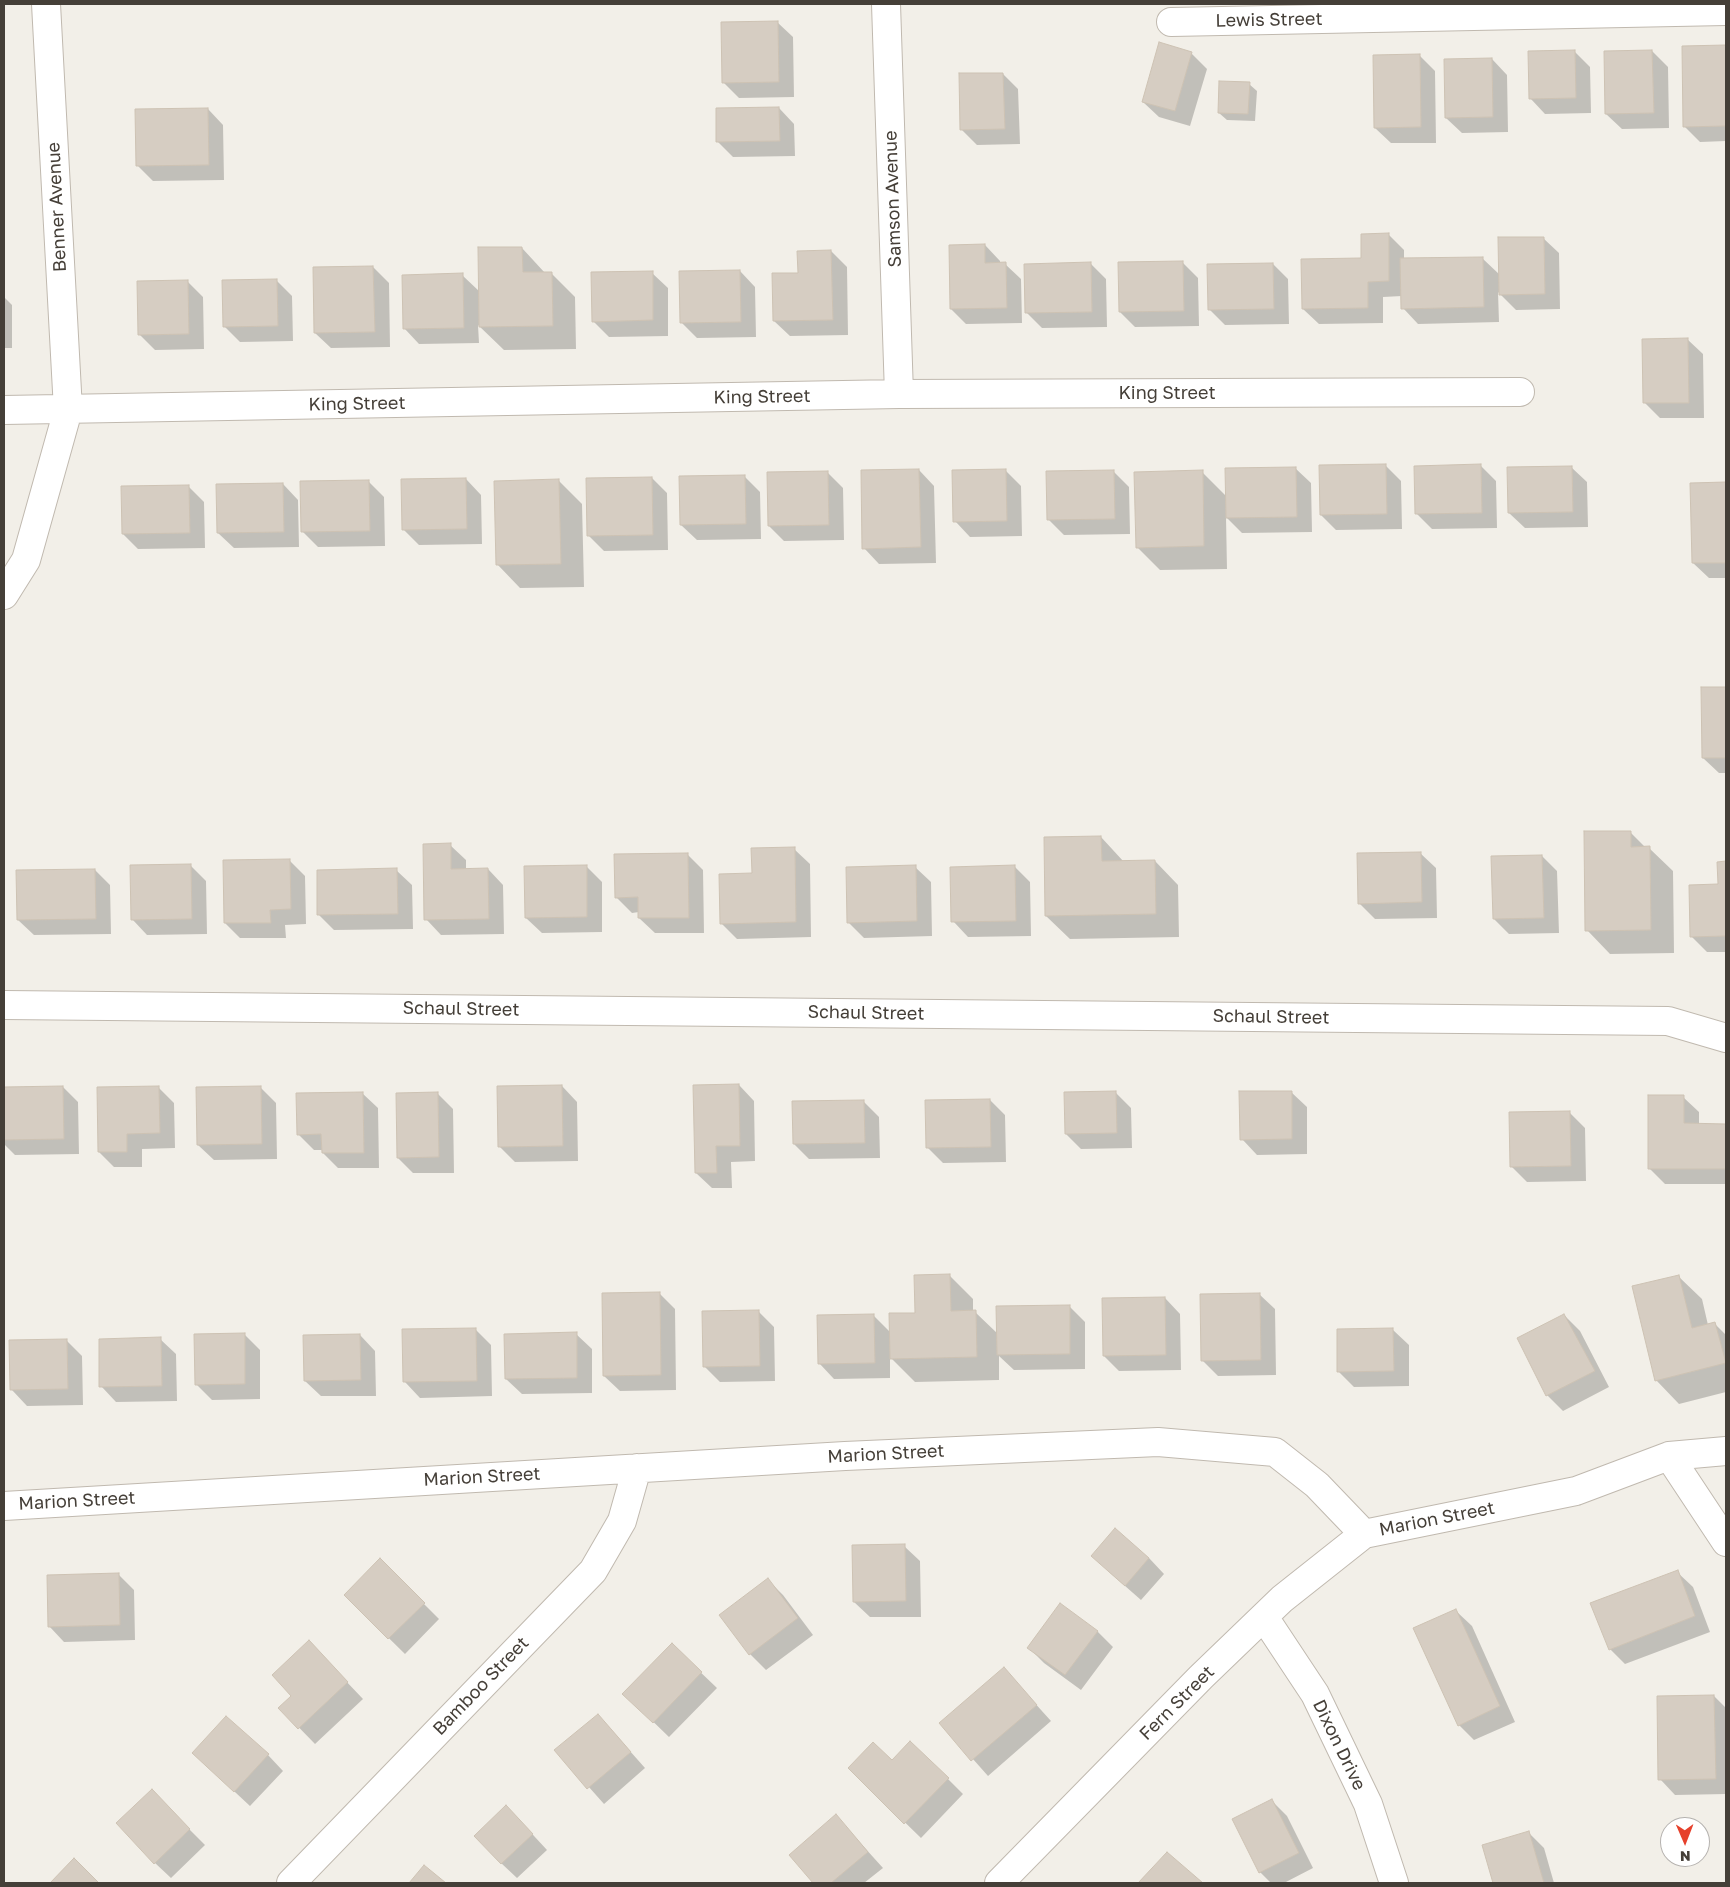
<!DOCTYPE html>
<html>
<head>
<meta charset="utf-8">
<style>
  body { margin:0 }
  #map { position:relative; width:1730px; height:1887px; overflow:hidden; background:#f2efe8; font-family:"Golos Text",sans-serif }
  canvas { display:block }
  .frame { position:absolute; inset:0; border:5px solid #453f38; pointer-events:none }
  .north { position:absolute; left:1660px; top:1817px; width:50px; height:50px; box-sizing:border-box; background:#fff; border:1px solid #b5b2af; border-radius:50%; rotate:179deg; font-size:14px; font-weight:700; line-height:20px; text-align:center; color:#453f38 }
  .north::after { content:''; display:block; margin:auto; width:18px; height:22px; background:#e6412c; clip-path:polygon(50% 0,100% 100%,50% 72%,0 100%) }
</style>
</head>
<body>
<div id="map">
<canvas width="1730" height="1887"></canvas>
<div class="frame"></div>
<div class="north">N</div>
</div>
<script>
const context = document.querySelector('canvas').getContext('2d');
context.lineJoin = 'round';
function paint(path, color) { context.fillStyle = color; context.fill(path, 'evenodd'); }
const shape = rows => new Path2D(rows.map(r => 'M' + r).join(''));
function trace(path, color, width, dash) { context.strokeStyle = color; context.lineWidth = width; context.lineCap = dash ? 'butt' : 'round'; context.setLineDash(dash || []); context.stroke(path); }
function drawText(font, color, halo, rows, align = 'center') {
  context.font = font + ' "Golos Text",sans-serif'; context.lineWidth = 4; context.setLineDash([]); context.textBaseline = 'middle'; context.strokeStyle = halo; context.fillStyle = color; for (const [text, x, y, turn = 0] of rows) {
    context.save(); context.translate(x, y); context.rotate((+turn || 0) * Math.PI / 180); context.textAlign = isNaN(turn) ? turn : align; if (halo) context.strokeText(text, 0, 0); context.fillText(text, 0, 0); context.restore();
  }
}
const shadow = shape([
  [777,22,793,37,794,97,739,98,723,82],
  [1726,46,1726,141,1700,142,1684,126,1683,47],
  [1574,51,1590,67,1591,113,1545,114,1530,98],
  [1652,51,1668,67,1669,128,1622,129,1606,114],
  [1191,53,1207,69,1190,126,1159,117,1143,102],
  [1419,55,1435,71,1436,143,1391,143,1375,128],
  [1492,59,1507,75,1508,132,1462,133,1446,118],
  [1003,74,1018,89,1020,144,977,145,962,130],
  [1249,84,1257,91,1255,121,1227,120,1219,113],
  [779,108,794,124,795,156,733,157,717,141],
  [208,109,223,125,224,180,153,181,138,166],
  [1388,234,1404,250,1404,259,1482,258,1500,275,1543,238,1559,253,1560,309,1516,310,1498,292,1499,322,1418,324,1403,308,1402,296,1383,297,1383,323,1319,324,1303,309,1362,259],
  [985,245,1000,261,1000,264,1005,264,1021,279,1022,323,966,324,951,309],
  [522,248,545,273,551,273,575,297,576,349,504,350,478,325,479,343,419,344,404,328,462,275,480,292],
  [831,251,847,267,848,335,790,336,774,321,799,274],
  [1182,262,1198,278,1199,326,1135,327,1120,312],
  [1091,264,1106,279,1107,327,1042,328,1026,312],
  [1273,264,1288,279,1289,324,1225,325,1209,309],
  [373,267,389,283,390,347,331,348,315,333],
  [740,271,755,287,756,337,697,338,682,323],
  [652,273,668,288,668,336,609,337,593,321],
  [276,280,292,296,293,341,240,342,224,326],
  [188,282,203,297,204,349,155,350,139,334],
  [4,297,12,305,12,348,4,348],
  [1687,339,1703,354,1704,418,1660,418,1645,403],
  [1385,465,1401,481,1402,529,1336,530,1321,515],
  [1481,466,1496,481,1497,528,1432,529,1416,513],
  [1571,467,1587,482,1588,527,1525,528,1509,513],
  [1295,468,1311,483,1312,532,1242,533,1226,517,1227,569,1160,570,1137,547,1202,472,1226,496],
  [919,470,934,486,936,563,879,564,864,548],
  [1005,470,1021,486,1022,536,970,537,955,521],
  [1113,471,1129,487,1130,534,1064,535,1049,520],
  [827,472,843,488,844,540,784,541,769,526],
  [744,476,760,492,761,539,697,540,681,525],
  [652,478,667,493,668,550,604,551,588,535],
  [466,479,481,495,482,544,419,545,404,530],
  [368,481,384,497,385,546,318,547,302,531],
  [559,481,582,504,584,587,520,588,497,564],
  [1726,483,1726,578,1709,578,1693,563,1692,484],
  [283,484,298,500,299,547,234,548,218,533],
  [188,486,204,502,205,548,138,549,123,534],
  [1702,688,1726,688,1726,773,1719,773,1703,758],
  [1630,832,1646,848,1649,848,1673,871,1674,953,1610,954,1587,930],
  [1101,837,1124,862,1155,861,1178,885,1179,937,1070,939,1046,916],
  [450,845,466,860,466,870,488,869,503,885,504,934,441,935,426,919],
  [794,849,810,864,811,937,737,939,721,923,753,875],
  [1420,853,1436,868,1437,918,1375,919,1359,903],
  [687,854,703,870,704,933,655,933,639,918,639,912,632,913,616,897],
  [1542,856,1557,871,1559,933,1509,934,1494,919],
  [289,860,305,876,306,924,285,925,286,938,240,938,225,923],
  [1719,863,1726,863,1726,952,1707,952,1691,936,1719,886],
  [190,865,206,881,207,934,147,935,132,919],
  [586,866,602,882,602,932,542,933,526,918],
  [915,867,931,882,932,936,864,938,848,922],
  [1015,867,1030,882,1031,936,968,937,953,921],
  [95,870,110,885,111,934,34,935,18,920],
  [396,870,412,885,413,929,334,930,319,915],
  [739,1085,754,1101,755,1161,731,1162,732,1188,712,1188,696,1173],
  [562,1086,577,1102,578,1161,515,1162,500,1147],
  [63,1087,78,1102,79,1154,15,1155,4,1144,4,1088],
  [260,1087,276,1103,277,1159,214,1160,198,1145],
  [159,1088,174,1103,175,1148,142,1149,142,1167,114,1167,99,1152],
  [1291,1092,1307,1107,1307,1154,1257,1155,1242,1139],
  [362,1093,378,1108,379,1168,338,1168,323,1153,323,1150,314,1150,298,1134],
  [437,1093,453,1109,454,1173,413,1173,398,1158],
  [1116,1093,1131,1108,1132,1148,1081,1149,1066,1134],
  [1683,1097,1699,1112,1699,1125,1726,1125,1726,1184,1665,1184,1649,1168],
  [990,1100,1005,1115,1006,1162,943,1163,927,1147],
  [863,1101,879,1117,880,1158,809,1159,794,1144],
  [1570,1113,1585,1128,1586,1181,1527,1182,1511,1166],
  [949,1275,973,1299,973,1312,975,1312,998,1334,1069,1306,1085,1322,1085,1369,1014,1370,999,1356,999,1380,915,1382,890,1357,890,1378,834,1379,819,1363,874,1316,891,1333,916,1314],
  [1678,1276,1702,1299,1708,1325,1715,1324,1726,1335,1726,1392,1679,1404,1656,1380],
  [659,1293,675,1309,676,1390,620,1391,604,1376],
  [1259,1294,1275,1309,1276,1375,1218,1376,1202,1360],
  [1165,1298,1180,1314,1181,1370,1119,1371,1104,1356],
  [759,1312,774,1327,775,1381,720,1382,705,1367],
  [1564,1315,1580,1331,1609,1387,1563,1411,1547,1395,1518,1338],
  [475,1329,491,1345,492,1396,420,1398,405,1382],
  [1393,1330,1409,1345,1409,1386,1354,1387,1339,1372],
  [244,1334,260,1350,260,1399,212,1400,196,1384],
  [576,1334,592,1349,592,1393,522,1394,506,1379],
  [360,1335,375,1351,376,1396,321,1396,305,1381],
  [160,1339,176,1354,177,1401,116,1402,101,1386],
  [66,1340,82,1356,83,1405,27,1406,12,1390],
  [904,1546,920,1561,921,1617,870,1617,854,1602],
  [1149,1558,1164,1574,1141,1600,1108,1571],
  [380,1560,439,1619,405,1654,345,1595],
  [1677,1572,1693,1587,1710,1632,1625,1664,1610,1649],
  [119,1575,134,1590,135,1640,64,1642,49,1626],
  [768,1580,783,1595,813,1635,766,1670,750,1654,720,1615],
  [1060,1604,1098,1632,1113,1647,1081,1690,1044,1663,1028,1647],
  [1456,1611,1472,1626,1515,1722,1474,1740,1459,1725],
  [672,1645,717,1688,669,1737,640,1709],
  [324,1658,363,1699,315,1744,280,1708,293,1696],
  [1004,1669,1051,1721,988,1776,941,1723],
  [1714,1696,1726,1708,1726,1794,1675,1795,1660,1779],
  [598,1715,645,1768,604,1804,556,1750],
  [193,1753,268,1755,283,1771,250,1806],
  [892,1762,948,1779,963,1794,921,1838,849,1768],
  [151,1791,205,1845,171,1878,155,1863],
  [1271,1800,1287,1816,1313,1868,1284,1883,1271,1883,1260,1872],
  [836,1816,883,1868,864,1883,814,1883,791,1855],
  [522,1823,547,1850,517,1878,501,1863],
  [1529,1833,1544,1848,1554,1883,1494,1883,1483,1846],
  [1167,1853,1201,1883,1140,1883]
]);
const building = shape([
  [778,21,779,82,722,83,721,22,778,21],
  [1159,42,1192,52,1175,111,1142,102,1159,42],
  [1726,45,1726,126,1683,127,1682,46,1726,45],
  [1575,50,1576,98,1529,99,1528,51,1575,50],
  [1652,50,1654,113,1605,114,1604,51,1652,50],
  [1420,54,1421,127,1374,128,1373,55,1420,54],
  [1492,58,1493,117,1445,118,1444,59,1492,58],
  [959,73,1003,73,1005,129,960,130,959,73],
  [1219,81,1250,82,1248,114,1218,113,1219,81],
  [779,107,780,141,716,142,716,108,779,107],
  [208,108,209,165,136,166,135,109,208,108],
  [1389,233,1389,281,1368,282,1368,308,1302,309,1301,259,1361,258,1361,234,1389,233],
  [1498,237,1544,237,1545,294,1499,295,1498,237],
  [985,244,985,263,1006,262,1007,308,950,309,949,245,985,244],
  [478,247,522,247,523,272,552,272,553,326,479,327,478,247],
  [831,250,833,320,773,321,772,273,798,273,797,251,831,250],
  [1483,257,1484,307,1401,309,1400,258,1483,257],
  [1183,261,1184,311,1119,312,1118,262,1183,261],
  [1091,262,1092,312,1025,313,1024,264,1091,262],
  [1273,263,1274,309,1208,310,1207,264,1273,263],
  [373,266,375,332,314,333,313,267,373,266],
  [740,270,741,322,680,323,679,271,740,270],
  [653,271,653,320,592,322,591,272,653,271],
  [463,273,464,328,403,329,402,275,463,273],
  [277,279,278,326,223,327,222,280,277,279],
  [188,280,189,334,138,335,137,281,188,280],
  [1688,338,1689,403,1643,403,1642,339,1688,338],
  [1386,464,1387,514,1320,515,1319,465,1386,464],
  [1481,464,1482,513,1415,514,1414,466,1481,464],
  [1572,466,1573,512,1508,513,1507,467,1572,466],
  [1296,467,1297,517,1226,518,1225,468,1296,467],
  [919,469,921,547,862,549,861,470,919,469],
  [1006,469,1007,521,953,522,952,470,1006,469],
  [1114,470,1115,519,1047,520,1046,471,1114,470],
  [1203,470,1204,546,1136,548,1134,472,1203,470],
  [828,471,829,525,768,526,767,472,828,471],
  [745,475,746,524,680,525,679,476,745,475],
  [652,477,653,535,587,536,586,478,652,477],
  [466,478,467,529,402,530,401,479,466,478],
  [559,479,561,564,496,565,494,481,559,479],
  [369,480,370,531,301,532,300,481,369,480],
  [1726,482,1726,563,1692,563,1690,483,1726,482],
  [283,483,284,532,217,533,216,484,283,483],
  [189,485,190,533,122,534,121,486,189,485],
  [1701,687,1726,687,1726,758,1702,758,1701,687],
  [1584,831,1631,831,1631,847,1650,846,1651,930,1585,931,1584,831],
  [1101,836,1102,861,1155,860,1156,914,1045,916,1044,837,1101,836],
  [451,843,451,869,488,868,489,919,424,920,423,844,451,843],
  [795,847,796,922,720,924,719,874,752,873,751,848,795,847],
  [1421,852,1422,902,1358,904,1357,853,1421,852],
  [688,853,689,918,638,918,638,897,615,898,614,854,688,853],
  [1542,855,1544,918,1493,919,1491,856,1542,855],
  [290,859,291,909,270,910,271,923,224,923,223,860,290,859],
  [1726,861,1726,936,1690,937,1689,885,1718,884,1717,862,1726,861],
  [191,864,192,919,131,920,130,865,191,864],
  [587,865,587,917,525,918,524,866,587,865],
  [916,865,917,921,847,923,846,867,916,865],
  [1015,865,1016,921,951,922,950,867,1015,865],
  [397,868,398,914,317,915,317,870,397,868],
  [95,869,96,919,17,920,16,870,95,869],
  [739,1084,740,1146,716,1146,717,1173,695,1173,693,1085,739,1084],
  [562,1085,563,1146,498,1147,497,1086,562,1085],
  [63,1086,64,1139,4,1140,4,1087,63,1086],
  [159,1086,160,1133,127,1134,127,1152,98,1152,97,1087,159,1086],
  [261,1086,262,1144,197,1145,196,1087,261,1086],
  [1116,1091,1117,1133,1065,1134,1064,1092,1116,1091],
  [1239,1091,1292,1091,1292,1139,1240,1140,1239,1091],
  [363,1092,364,1153,322,1153,321,1134,297,1135,296,1093,363,1092],
  [438,1092,439,1157,397,1158,396,1093,438,1092],
  [1648,1095,1684,1095,1684,1123,1726,1124,1726,1169,1648,1169,1648,1095],
  [990,1099,991,1147,926,1148,925,1100,990,1099],
  [864,1100,865,1143,793,1144,792,1101,864,1100],
  [1570,1111,1571,1166,1510,1167,1509,1112,1570,1111],
  [950,1274,951,1311,976,1310,977,1357,890,1359,889,1313,915,1313,914,1275,950,1274],
  [1679,1275,1692,1328,1715,1322,1726,1363,1655,1381,1632,1286,1679,1275],
  [660,1292,661,1375,603,1376,602,1293,660,1292],
  [1260,1293,1261,1360,1201,1361,1200,1294,1260,1293],
  [1165,1297,1166,1355,1103,1356,1102,1298,1165,1297],
  [1070,1305,1070,1354,997,1355,996,1306,1070,1305],
  [759,1310,760,1366,703,1367,702,1311,759,1310],
  [874,1314,875,1363,818,1364,817,1315,874,1314],
  [1564,1314,1595,1371,1546,1396,1517,1338,1564,1314],
  [476,1328,477,1381,403,1382,402,1329,476,1328],
  [1393,1328,1394,1371,1337,1372,1337,1329,1393,1328],
  [577,1332,577,1378,505,1379,504,1334,577,1332],
  [245,1333,245,1384,195,1385,194,1334,245,1333],
  [360,1334,361,1380,304,1381,303,1335,360,1334],
  [161,1337,162,1386,99,1387,99,1339,161,1337],
  [67,1339,68,1389,10,1390,9,1340,67,1339],
  [1115,1528,1149,1558,1125,1586,1091,1556,1115,1528],
  [905,1544,906,1601,853,1602,852,1545,905,1544],
  [380,1558,425,1603,388,1639,344,1595,380,1558],
  [1678,1570,1695,1616,1609,1650,1590,1603,1678,1570],
  [119,1573,120,1625,48,1627,47,1575,119,1573],
  [768,1578,798,1618,749,1655,719,1615,768,1578],
  [1060,1603,1098,1631,1065,1675,1027,1648,1060,1603],
  [1456,1609,1500,1706,1458,1726,1413,1628,1456,1609],
  [309,1640,348,1682,298,1729,278,1708,291,1696,272,1675,309,1640],
  [672,1643,702,1672,653,1723,622,1694,672,1643],
  [1004,1667,1037,1705,971,1761,939,1723,1004,1667],
  [1714,1695,1716,1779,1658,1780,1657,1696,1714,1695],
  [598,1714,631,1752,587,1789,554,1750,598,1714],
  [226,1716,269,1754,234,1792,192,1753,226,1716],
  [910,1741,949,1778,904,1824,848,1768,873,1742,892,1760,910,1741],
  [152,1789,190,1829,154,1864,116,1823,152,1789],
  [1272,1799,1299,1853,1259,1873,1232,1819,1272,1799],
  [506,1805,533,1834,501,1864,474,1836,506,1805],
  [836,1814,868,1852,831,1883,813,1883,789,1855,836,1814],
  [1529,1831,1544,1883,1493,1883,1482,1845,1529,1831],
  [1167,1852,1203,1883,1138,1883,1167,1852],
  [74,1858,99,1883,50,1883,74,1858],
  [424,1865,446,1883,409,1883,424,1865]
]);
const street = shape([
  [886,4,899,394],
  [1171,22,1726,11],
  [4,410,899,394,1520,392],
  [4,595,26,560,68,410,46,4],
  [4,1005,1668,1021,1726,1038],
  [1669,1456,1726,1542],
  [4,1506,845,1456,1158,1442,1275,1452,1317,1485,1364,1534,1576,1491,1669,1456,1726,1451],
  [1264,1617,1315,1694,1368,1804,1394,1883],
  [291,1883,593,1571,622,1521,637,1468],
  [999,1883,1201,1677,1282,1599,1364,1534]
]);
const streetNames = [
  ["Lewis Street",1269,20,-1],
  ["Samson Avenue",893,199,-92],
  ["Benner Avenue",57,207,-93],
  ["King Street",1167,393],
  ["King Street",762,397,-1],
  ["King Street",357,404,-1],
  ["Schaul Street",461,1009,1],
  ["Schaul Street",866,1013,1],
  ["Schaul Street",1271,1017,1],
  ["Marion Street",886,1454,-3],
  ["Marion Street",482,1477,-3],
  ["Marion Street",77,1501,-3],
  ["Marion Street",1437,1519,-11],
  ["Bamboo Street",481,1686,-46],
  ["Fern Street",1177,1703,-45],
  ["Dixon Drive",1339,1745,64]
];
paint(shadow, '#0003');
paint(building, '#d6cdc2');
trace(building, '#cdc2b3', 1);
trace(street, '#c0b9af', 30);
trace(street, '#fff', 28);
drawText('18px', '#453f38', '#fff', streetNames);
</script>
</body>
</html>
